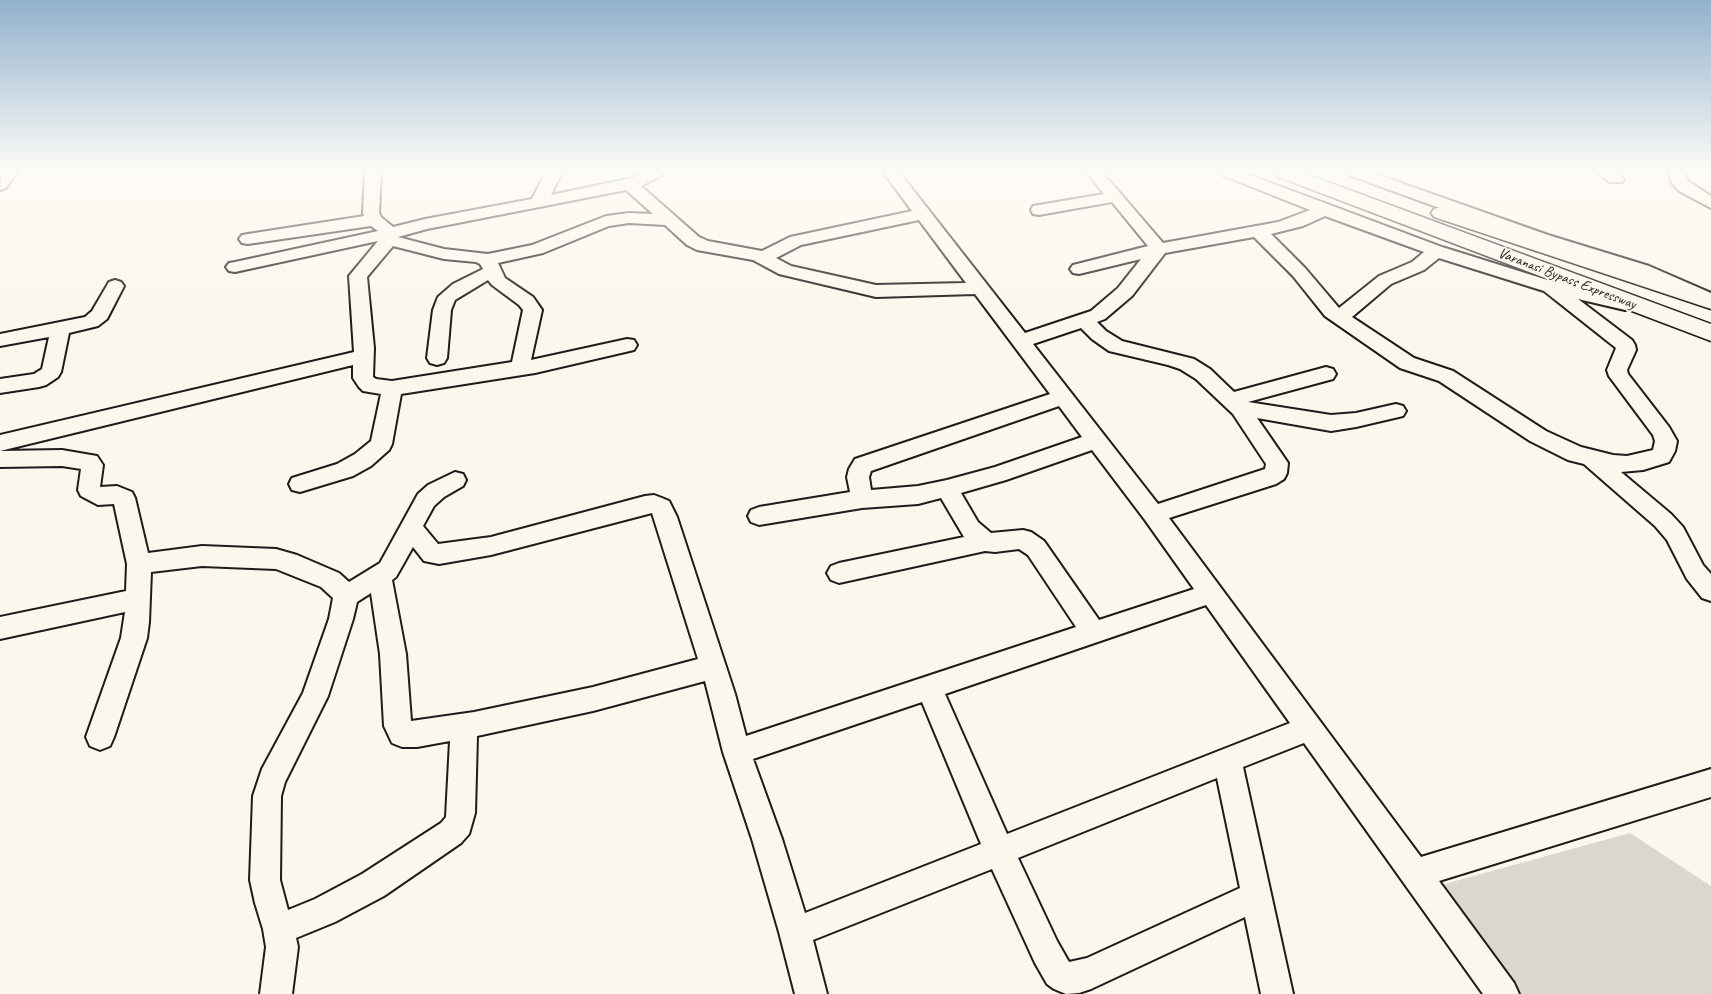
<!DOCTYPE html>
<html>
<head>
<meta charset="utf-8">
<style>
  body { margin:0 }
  canvas { display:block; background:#fbf7ec }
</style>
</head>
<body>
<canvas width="1711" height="994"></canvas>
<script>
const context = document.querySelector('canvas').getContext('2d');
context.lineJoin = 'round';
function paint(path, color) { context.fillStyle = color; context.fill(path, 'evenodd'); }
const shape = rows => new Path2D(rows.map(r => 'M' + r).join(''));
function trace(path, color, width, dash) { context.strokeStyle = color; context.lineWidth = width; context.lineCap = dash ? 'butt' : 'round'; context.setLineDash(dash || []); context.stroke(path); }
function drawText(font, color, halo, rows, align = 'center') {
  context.font = font + ' Caveat,sans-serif'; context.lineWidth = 4; context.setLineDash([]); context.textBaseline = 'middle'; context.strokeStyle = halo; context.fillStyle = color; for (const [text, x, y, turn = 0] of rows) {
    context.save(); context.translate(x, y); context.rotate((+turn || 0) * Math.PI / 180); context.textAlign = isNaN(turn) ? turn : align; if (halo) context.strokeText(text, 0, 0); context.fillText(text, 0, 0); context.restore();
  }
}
const green = shape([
  [1630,833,1711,886,1711,994,1521,994,1441,885]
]);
const minor = shape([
  [1,172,17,172,6,188,0,190,1,172],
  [365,172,381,172,379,213,381,217,393,227,425,219,532,199,546,172,562,172,551,195,632,178,644,172,664,172,662,175,641,186,699,237,708,241,762,251,790,237,912,211,883,172,899,172,1025,333,1091,311,1118,288,1141,259,1079,274,1073,273,1070,269,1073,265,1148,246,1112,202,1039,215,1033,214,1031,210,1033,206,1104,194,1087,172,1102,172,1163,243,1278,222,1310,210,1222,175,1220,172,1242,172,1442,247,1554,282,1632,300,1634,304,1632,308,1625,310,1578,299,1632,340,1635,345,1636,350,1627,370,1628,374,1669,427,1677,441,1675,451,1669,462,1643,470,1621,472,1671,514,1683,527,1703,565,1711,574,1711,601,1702,598,1687,579,1667,540,1655,526,1584,464,1568,460,1530,441,1439,381,1400,368,1325,316,1293,276,1254,237,1165,253,1132,296,1105,319,1097,322,1106,331,1122,341,1194,359,1210,369,1234,392,1326,367,1333,369,1336,374,1333,379,1248,402,1331,415,1356,413,1396,404,1403,406,1406,411,1403,416,1356,427,1331,431,1257,418,1288,463,1287,473,1284,479,1276,484,1169,518,1421,857,1711,769,1711,797,1439,881,1514,983,1519,994,1483,994,1304,743,1243,767,1293,994,1261,994,1245,917,1091,989,1079,993,1066,994,1054,989,1047,984,1035,963,992,869,813,940,827,994,795,994,779,932,752,839,723,752,705,681,593,711,477,736,475,813,469,834,461,843,384,896,335,922,296,938,298,947,292,994,260,994,266,947,263,929,255,903,250,880,253,796,262,769,303,693,329,619,333,598,321,587,276,569,202,566,151,572,149,622,147,638,114,737,110,746,100,750,90,746,86,737,121,638,125,612,0,639,0,617,126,591,127,564,114,504,98,505,81,496,78,490,81,469,62,466,0,467,0,451,62,450,97,456,103,465,100,487,117,486,132,492,135,498,148,553,202,546,276,549,297,555,339,573,349,582,380,563,418,494,428,485,455,472,463,474,466,480,463,486,444,497,434,506,423,526,438,544,491,537,645,496,654,495,662,498,669,501,677,517,735,694,746,736,1076,627,1028,555,1019,549,995,552,985,551,839,583,831,580,827,573,831,566,839,563,964,537,941,498,918,504,862,508,759,525,751,522,748,516,751,510,759,507,850,492,847,477,849,469,855,459,1050,394,975,294,876,297,779,274,753,260,697,250,687,245,665,225,629,223,609,226,543,253,498,263,505,278,533,297,542,310,531,360,627,339,634,340,637,345,634,350,535,373,401,394,392,444,389,450,371,466,353,476,300,492,292,490,289,484,292,478,337,464,355,454,371,441,381,394,363,391,359,387,353,378,353,365,0,451,0,435,354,352,349,276,378,241,235,272,229,271,226,267,229,263,235,262,378,231,371,226,248,244,242,243,239,239,242,235,248,234,364,216,363,213,365,172],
  [626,190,653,214,629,213,606,216,532,245,488,254,444,249,398,237,427,229,626,190],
  [1325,216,1424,252,1412,262,1379,276,1339,308,1305,268,1271,234,1303,226,1325,216],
  [919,220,966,283,876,285,791,266,776,258,801,245,919,220],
  [393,246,444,259,476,262,480,264,483,269,453,284,438,297,433,310,427,358,430,363,437,365,444,363,447,358,451,310,455,300,488,280,492,285,519,305,523,310,512,362,392,381,376,379,373,377,374,348,367,277,393,246],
  [1439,258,1544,291,1616,348,1607,370,1609,376,1653,435,1655,441,1653,450,1627,456,1613,455,1581,447,1546,431,1453,371,1414,358,1352,317,1391,284,1424,270,1439,258],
  [1081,328,1092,339,1109,351,1168,365,1180,369,1196,379,1233,414,1266,464,1265,469,1158,504,1033,344,1081,328],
  [1059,406,1082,437,995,467,947,480,918,486,871,490,869,477,871,471,1059,406],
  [1092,450,1145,520,1194,589,1099,620,1044,541,1031,532,1023,530,991,533,978,522,961,493,1006,480,1092,450],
  [652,513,698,659,593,687,474,712,411,721,406,654,392,580,396,577,413,547,424,561,439,564,491,555,652,513],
  [371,593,380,654,384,726,392,743,402,747,417,747,450,741,446,817,441,823,362,874,315,899,288,910,280,880,281,796,285,782,328,696,353,619,357,602,371,593],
  [1206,605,1290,723,1007,834,945,694,1206,605],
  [922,702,981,844,805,913,782,839,753,759,922,702],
  [1217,778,1240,888,1087,958,1069,962,1057,941,1018,858,1217,778],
  [1347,172,1370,172,1548,235,1649,266,1711,293,1711,306,1637,274,1536,243,1349,175,1347,172],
  [1596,172,1615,172,1624,179,1622,182,1610,182,1596,172],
  [1670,172,1687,172,1685,175,1688,181,1711,196,1711,208,1679,191,1672,183,1669,174,1670,172],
  [115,280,121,282,124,286,107,319,98,326,69,333,61,372,58,377,46,385,39,387,0,393,0,379,34,374,42,369,49,337,0,346,0,334,85,317,92,311,109,282,115,280]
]);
const highway = shape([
  [1273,172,1301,172,1711,324,1711,341,1276,176,1273,172],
  [1441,207,1711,294,1711,309,1434,217,1431,213,1434,209,1441,207]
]);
const farStreetnames = [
  ["Varanasi Bypass Expressway",1567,279,21]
];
paint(green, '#dad7ce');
trace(minor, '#1c1c1c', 4);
trace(highway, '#1c1c1c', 3);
paint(minor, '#fbf7ec');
paint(highway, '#fbf7ec');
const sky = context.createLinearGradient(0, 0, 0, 311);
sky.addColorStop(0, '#91b1cd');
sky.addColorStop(0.55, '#fdfbf6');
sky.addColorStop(1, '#fdfbf600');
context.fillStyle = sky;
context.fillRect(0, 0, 1711, 311);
drawText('15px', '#1c1c1c', '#fbf7ec', farStreetnames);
</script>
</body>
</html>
